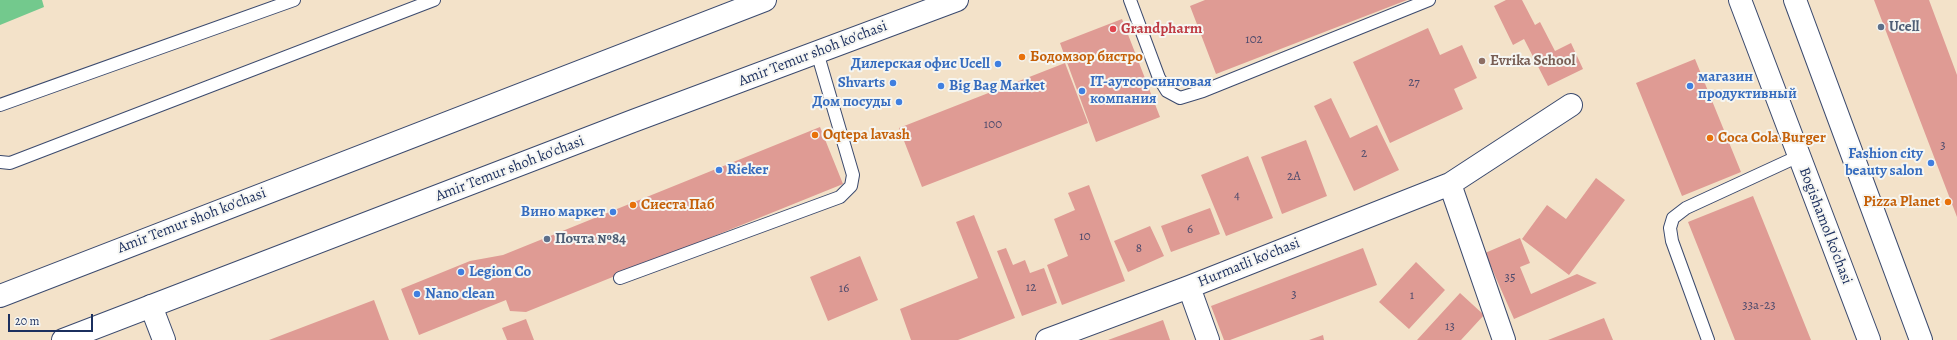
<!DOCTYPE html>
<html>
<head>
<meta charset="utf-8">
<style>
  body { margin:0 }
  #map { position:relative; width:1957px; height:340px; overflow:hidden; background:#f3e2c9; font-family:Alegreya,serif }
  canvas { display:block }
  .scale { position:absolute; left:8px; top:314px; width:85px; height:18px; box-sizing:border-box; border:2px solid #1b2f5e; border-top:0; padding-left:5px; font-size:12px; line-height:14px; white-space:nowrap; color:#1b2f5e; -webkit-text-stroke:3px #f6f6f2; paint-order:stroke }
</style>
</head>
<body>
<div id="map">
<canvas width="1957" height="340"></canvas>
<div class="scale">20 m</div>
</div>
<script>
const context = document.querySelector('canvas').getContext('2d');
context.lineJoin = 'round';
function paint(path, color) { context.fillStyle = color; context.fill(path, 'evenodd'); }
const shape = rows => new Path2D(rows.map(r => 'M' + r).join(''));
function trace(path, color, width, dash) { context.strokeStyle = color; context.lineWidth = width; context.lineCap = dash ? 'butt' : 'round'; context.setLineDash(dash || []); context.stroke(path); }
function drawText(font, color, halo, rows, align = 'center') {
  context.font = font + ' Alegreya,serif'; context.lineWidth = 4; context.setLineDash([]); context.textBaseline = 'middle'; context.strokeStyle = halo; context.fillStyle = color; for (const [text, x, y, turn = 0] of rows) {
    context.save(); context.translate(x, y); context.rotate((+turn || 0) * Math.PI / 180); context.textAlign = isNaN(turn) ? turn : align; if (halo) context.strokeText(text, 0, 0); context.fillText(text, 0, 0); context.restore();
  }
}
const green = shape([
  [0,0,42,0,44,7,0,25]
]);
const building = shape([
  [1205,0,1407,0,1216,74,1190,6],
  [1506,0,1522,0,1535,25,1540,22,1555,51,1571,43,1583,69,1548,86,1524,39,1513,45,1494,6],
  [1874,0,1929,0,1957,75,1957,217],
  [1122,19,1160,117,1096,142,1060,43],
  [1428,28,1440,55,1462,45,1477,78,1454,89,1463,109,1390,143,1353,62],
  [1695,59,1741,172,1682,196,1636,83],
  [1065,63,1088,123,922,187,899,128],
  [1331,98,1350,138,1377,125,1399,170,1354,191,1314,106],
  [820,127,843,184,526,312,510,311,506,300,419,335,401,289,470,261,503,255],
  [1306,140,1327,196,1282,214,1261,157],
  [1248,156,1273,218,1226,236,1201,175],
  [1596,178,1625,200,1569,275,1522,239,1547,205,1566,219],
  [1089,185,1125,281,1062,305,1047,265,1068,256,1054,219,1075,210,1068,193],
  [1753,196,1811,340,1735,340,1688,222],
  [1210,208,1220,234,1171,252,1161,226],
  [974,215,1015,318,958,340,911,340,900,309,978,278,956,222],
  [1150,226,1164,256,1128,272,1114,241],
  [1520,238,1530,263,1520,267,1531,294,1577,274,1597,283,1514,319,1485,253],
  [1006,248,1013,265,1025,260,1030,273,1044,268,1057,303,1022,316,997,251],
  [1363,248,1377,285,1230,340,1224,340,1211,306],
  [860,256,878,300,828,321,810,277],
  [1416,262,1445,290,1409,329,1379,302],
  [1460,293,1484,315,1461,340,1417,340],
  [374,300,389,340,269,340],
  [1604,318,1613,340,1548,340],
  [526,319,534,340,507,340,502,328],
  [1163,320,1170,340,1108,340],
  [1323,335,1324,340,1309,340]
]);
const lane = shape([
  [1130,0,1159,78,1167,91,1180,98,1203,91,1429,0],
  [0,105,294,0],
  [0,162,10,163,434,0],
  [620,278,840,197,851,186,853,175,817,52],
  [1708,340,1672,241,1670,228,1673,218,1686,208,1799,156]
]);
const street = shape([
  [1450,184,1504,340],
  [1189,287,1208,340],
  [151,306,164,340],
  [1047,340,1189,287,1450,184,1571,105]
]);
const secondary = shape([
  [1740,0,1869,340],
  [1795,0,1921,340]
]);
const primary = shape([
  [0,296,765,0],
  [63,340,633,121,957,0]
]);
const markers = [
  [1881,27,4,"#5c6f8a"],
  [1113,29,4,"#e0444e"],
  [1022,57,4,"#e8710a"],
  [1482,61,4,"#8d6e63"],
  [998,64,4,"#3f7fe0"],
  [893,83,4,"#3f7fe0"],
  [941,86,4,"#3f7fe0"],
  [1690,86,4,"#3f7fe0"],
  [1082,91,4,"#3f7fe0"],
  [899,102,4,"#3f7fe0"],
  [815,135,4,"#e8710a"],
  [1710,138,4,"#e8710a"],
  [1931,163,4,"#3f7fe0"],
  [719,170,4,"#3f7fe0"],
  [1948,202,4,"#e8710a"],
  [633,205,4,"#e8710a"],
  [613,212,4,"#3f7fe0"],
  [547,239,4,"#5c6f8a"],
  [461,272,4,"#3f7fe0"],
  [417,294,4,"#3f7fe0"]
];
const numberNames = [
  ["102",1254,40],
  ["27",1414,83],
  ["100",993,125],
  ["3",1943,146],
  ["2",1364,154],
  ["2А",1294,177],
  ["4",1237,196],
  ["6",1190,230],
  ["10",1085,237],
  ["8",1139,249],
  ["35",1510,278],
  ["12",1031,288],
  ["16",844,289],
  ["3",1294,295],
  ["1",1412,296],
  ["33a-23",1759,306],
  ["13",1450,327]
];
const serviceNames = [
  ["Ucell",1889,27],
  ["Почта №84",555,239]
];
const healthNames = [
  ["Grandpharm",1121,29]
];
const streetNames = [
  ["Amir Temur shoh ko'chasi",813,54,-21],
  ["Amir Temur shoh ko'chasi",510,169,-21],
  ["Amir Temur shoh ko'chasi",192,221,-21],
  ["Bogishamol ko'chasi",1825,226,69],
  ["Hurmatli ko'chasi",1249,263,-22]
];
const foodNames = [
  ["Бодомзор бистро",1030,57],
  ["Oqtepa lavash",823,135],
  ["Coca Cola Burger",1718,138],
  ["Pizza Planet",1940,202,"right"],
  ["Сиеста Паб",641,205]
];
const educationNames = [
  ["Evrika School",1490,61]
];
const shopNames = [
  ["Дилерская офис Ucell",990,64,"right"],
  ["магазин",1698,77],
  ["продуктивный",1698,94],
  ["IT-aутсорсинговая",1090,82],
  ["компания",1090,99],
  ["Shvarts",885,83,"right"],
  ["Big Bag Market",949,86],
  ["Дом посуды",891,102,"right"],
  ["Fashion city",1923,154,"right"],
  ["beauty salon",1923,171,"right"],
  ["Rieker",727,170],
  ["Вино маркет",605,212,"right"],
  ["Legion Co",469,272],
  ["Nano clean",425,294]
];
paint(green, '#73c98d');
paint(building, '#df9b94');
trace(lane, '#3b4a6e', 14);
trace(street, '#3b4a6e', 24);
trace(secondary, '#3b4a6e', 24);
trace(primary, '#3b4a6e', 24);
trace(lane, '#fff', 12);
trace(street, '#fff', 22);
trace(secondary, '#fff', 22);
trace(primary, '#fff', 22);
for (const [x, y, r, color] of markers) { const dot = new Path2D(); dot.arc(x, y, r, 0, 2 * Math.PI); context.fillStyle = color; context.fill(dot); trace(dot, '#f6f6f2', 1.5); }
drawText('13px', '#4c4a6c', null, numberNames);
drawText('bold 15px', '#4e5e75', '#f6f6f2', serviceNames, 'left');
drawText('bold 15px', '#be3a42', '#f6f6f2', healthNames, 'left');
drawText('15px', '#1b2f5e', '#f6f6f2', streetNames);
drawText('bold 15px', '#c56008', '#f6f6f2', foodNames, 'left');
drawText('bold 15px', '#785e54', '#f6f6f2', educationNames, 'left');
drawText('bold 15px', '#366cbe', '#f6f6f2', shopNames, 'left');
</script>
</body>
</html>
